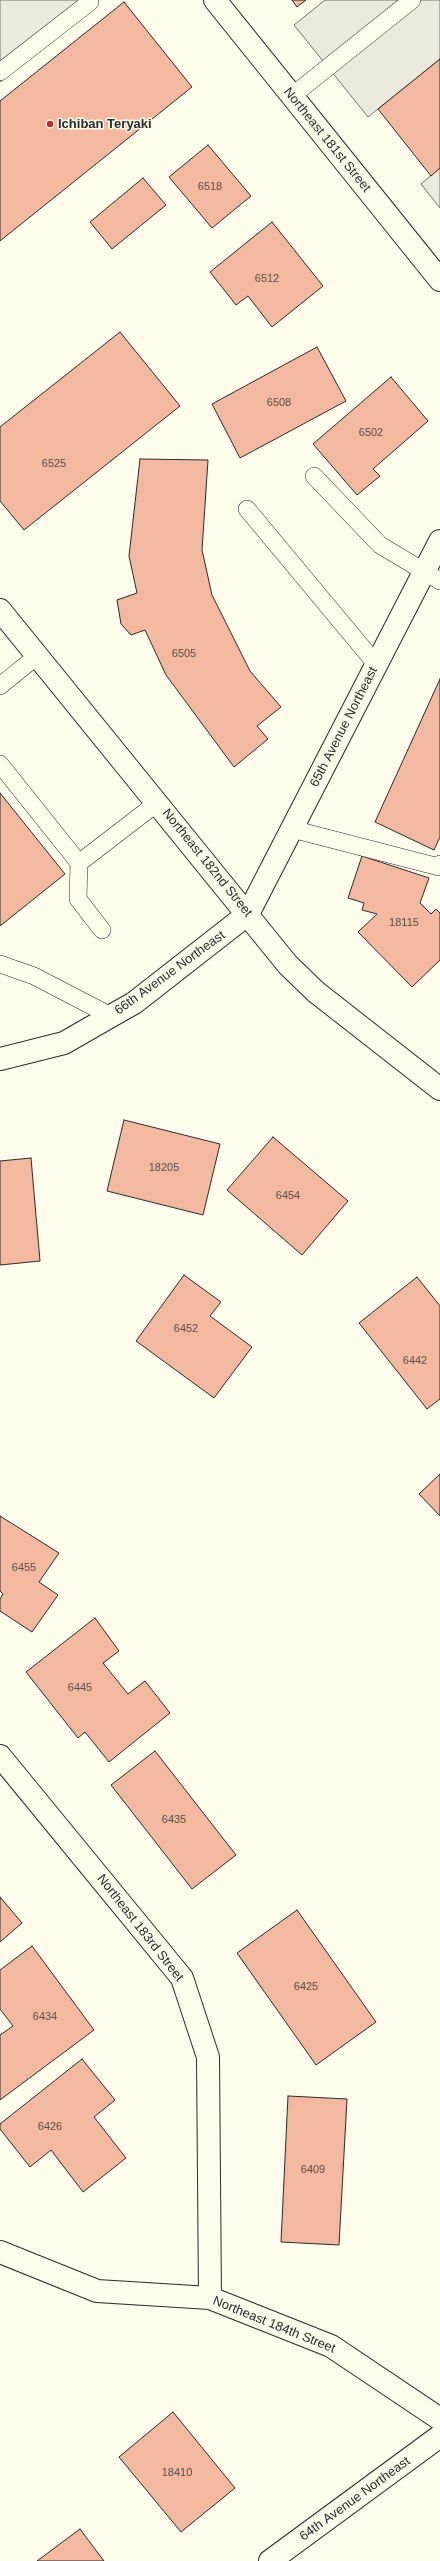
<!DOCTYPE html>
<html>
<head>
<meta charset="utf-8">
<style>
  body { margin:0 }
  canvas { display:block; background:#fdfbea }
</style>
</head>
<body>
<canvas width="440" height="2561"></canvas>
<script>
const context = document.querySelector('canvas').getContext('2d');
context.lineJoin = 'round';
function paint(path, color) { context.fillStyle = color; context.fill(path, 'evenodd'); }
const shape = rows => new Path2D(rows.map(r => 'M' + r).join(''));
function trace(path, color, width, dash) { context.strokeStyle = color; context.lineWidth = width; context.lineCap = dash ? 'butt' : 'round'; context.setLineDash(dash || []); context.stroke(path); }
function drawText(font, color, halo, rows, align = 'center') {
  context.font = font + ' Arial,sans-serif'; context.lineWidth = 3; context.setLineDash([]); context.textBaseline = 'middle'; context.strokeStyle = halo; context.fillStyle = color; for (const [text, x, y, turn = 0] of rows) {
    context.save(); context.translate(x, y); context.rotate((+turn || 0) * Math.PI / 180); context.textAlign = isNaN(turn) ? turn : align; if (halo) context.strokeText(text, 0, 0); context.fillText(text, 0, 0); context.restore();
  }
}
const parking = shape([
  [0,0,83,0,90,8,0,82,0,0],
  [325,0,440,0,440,59,368,117,294,25,325,0],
  [440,168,440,208,421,184,440,168]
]);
const building = shape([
  [292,0,306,0,297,7,292,0],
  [124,2,192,87,0,241,0,101,124,2],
  [440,59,440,168,431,176,378,109,440,59],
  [208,145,251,196,212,228,169,177,208,145],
  [143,178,166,205,112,249,90,222,143,178],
  [272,222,323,286,272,327,248,296,236,305,210,272,272,222],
  [120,332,180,406,24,530,0,501,0,427,120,332],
  [317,347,346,401,240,458,212,404,317,347],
  [391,377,428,421,373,469,380,476,357,495,313,444,391,377],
  [140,459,208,460,202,550,212,595,250,671,281,707,257,726,268,739,234,767,166,675,145,630,131,635,121,624,117,600,137,593,129,556,140,459],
  [440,679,440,837,434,850,375,822,440,679],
  [0,793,65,874,0,926,0,793],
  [362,856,429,878,420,903,431,914,436,909,440,913,440,960,412,987,358,932,377,914,362,910,364,903,348,898,362,856],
  [124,1120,220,1144,203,1215,107,1191,124,1120],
  [273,1137,348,1201,302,1255,227,1190,273,1137],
  [31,1158,40,1261,0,1265,0,1161,31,1158],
  [184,1275,221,1302,210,1316,252,1347,214,1398,136,1341,184,1275],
  [417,1277,440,1306,440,1399,427,1409,359,1323,417,1277],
  [440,1474,440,1516,419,1494,440,1474],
  [0,1516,59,1553,39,1582,58,1595,32,1632,0,1611,0,1599,3,1594,0,1591,0,1516],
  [95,1618,119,1651,103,1663,128,1694,145,1681,170,1713,109,1762,85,1732,78,1738,26,1672,95,1618],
  [155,1751,236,1855,192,1889,111,1785,155,1751],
  [0,1897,22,1923,0,1942,0,1897],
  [297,1910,376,2022,316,2065,237,1953,297,1910],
  [32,1946,94,2030,0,2100,0,2035,13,2026,0,2009,0,1970,32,1946],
  [82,2059,115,2100,94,2117,126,2158,83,2192,51,2150,30,2167,0,2129,0,2124,82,2059],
  [288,2096,347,2099,339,2245,281,2242,288,2096],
  [173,2412,235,2488,181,2532,119,2457,173,2412],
  [80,2529,104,2561,37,2561,80,2529]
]);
const service = shape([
  [0,72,90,2,88,0],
  [292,96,412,0],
  [314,476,380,545,440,581],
  [247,509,376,664],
  [0,686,37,656],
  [0,764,79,863],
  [292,829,439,867,440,864],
  [102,930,78,899,79,863,157,803],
  [0,964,34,976,111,1016]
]);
const minor = shape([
  [0,610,288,965,316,992,440,1089],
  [0,1059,64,1043,111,1016,134,1003,248,914,440,541],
  [0,1756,182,1978,208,2057,210,2298],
  [0,2252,97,2291,210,2298,331,2346,440,2419],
  [270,2561,440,2436]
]);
const tertiary = shape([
  [215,0,440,280]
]);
const markers = [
  [50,124,4,"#c62828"]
];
const numberNames = [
  ["6518",210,187],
  ["6512",267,279],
  ["6508",279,403],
  ["6502",371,433],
  ["6525",54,464],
  ["6505",184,654],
  ["18115",404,923],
  ["18205",164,1168],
  ["6454",288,1196],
  ["6452",186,1329],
  ["6442",415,1361],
  ["6455",24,1568],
  ["6445",80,1688],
  ["6435",174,1820],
  ["6425",306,1987],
  ["6434",45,2017],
  ["6426",50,2127],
  ["6409",313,2170],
  ["18410",177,2473]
];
const poiNames = [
  ["Ichiban Teryaki",58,124]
];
const streetNames = [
  ["Northeast 181st Street",327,140,51],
  ["65th Avenue Northeast",344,727,-63],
  ["Northeast 182nd Street",207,863,51],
  ["66th Avenue Northeast",170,973,-36],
  ["Northeast 183rd Street",140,1928,52],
  ["Northeast 184th Street",274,2325,22],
  ["64th Avenue Northeast",355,2499,-36]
];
paint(parking, '#eceadb');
trace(parking, '#74746e', 1);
paint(building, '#f2b8a0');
trace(building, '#2b2b2b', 1);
trace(service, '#2b2b2b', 18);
trace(minor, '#2b2b2b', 24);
trace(tertiary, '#2b2b2b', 24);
trace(service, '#fdfbea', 17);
trace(minor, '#fdfbea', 22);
trace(tertiary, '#fdfbea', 22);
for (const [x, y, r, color] of markers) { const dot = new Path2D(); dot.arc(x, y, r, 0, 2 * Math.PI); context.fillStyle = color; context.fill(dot); trace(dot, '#fdfbea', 1.5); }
drawText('11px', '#5d4e48', null, numberNames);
drawText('bold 13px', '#2b2b2b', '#fdfbea', poiNames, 'left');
drawText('13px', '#2b2b2b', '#fdfbea', streetNames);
</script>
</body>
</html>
